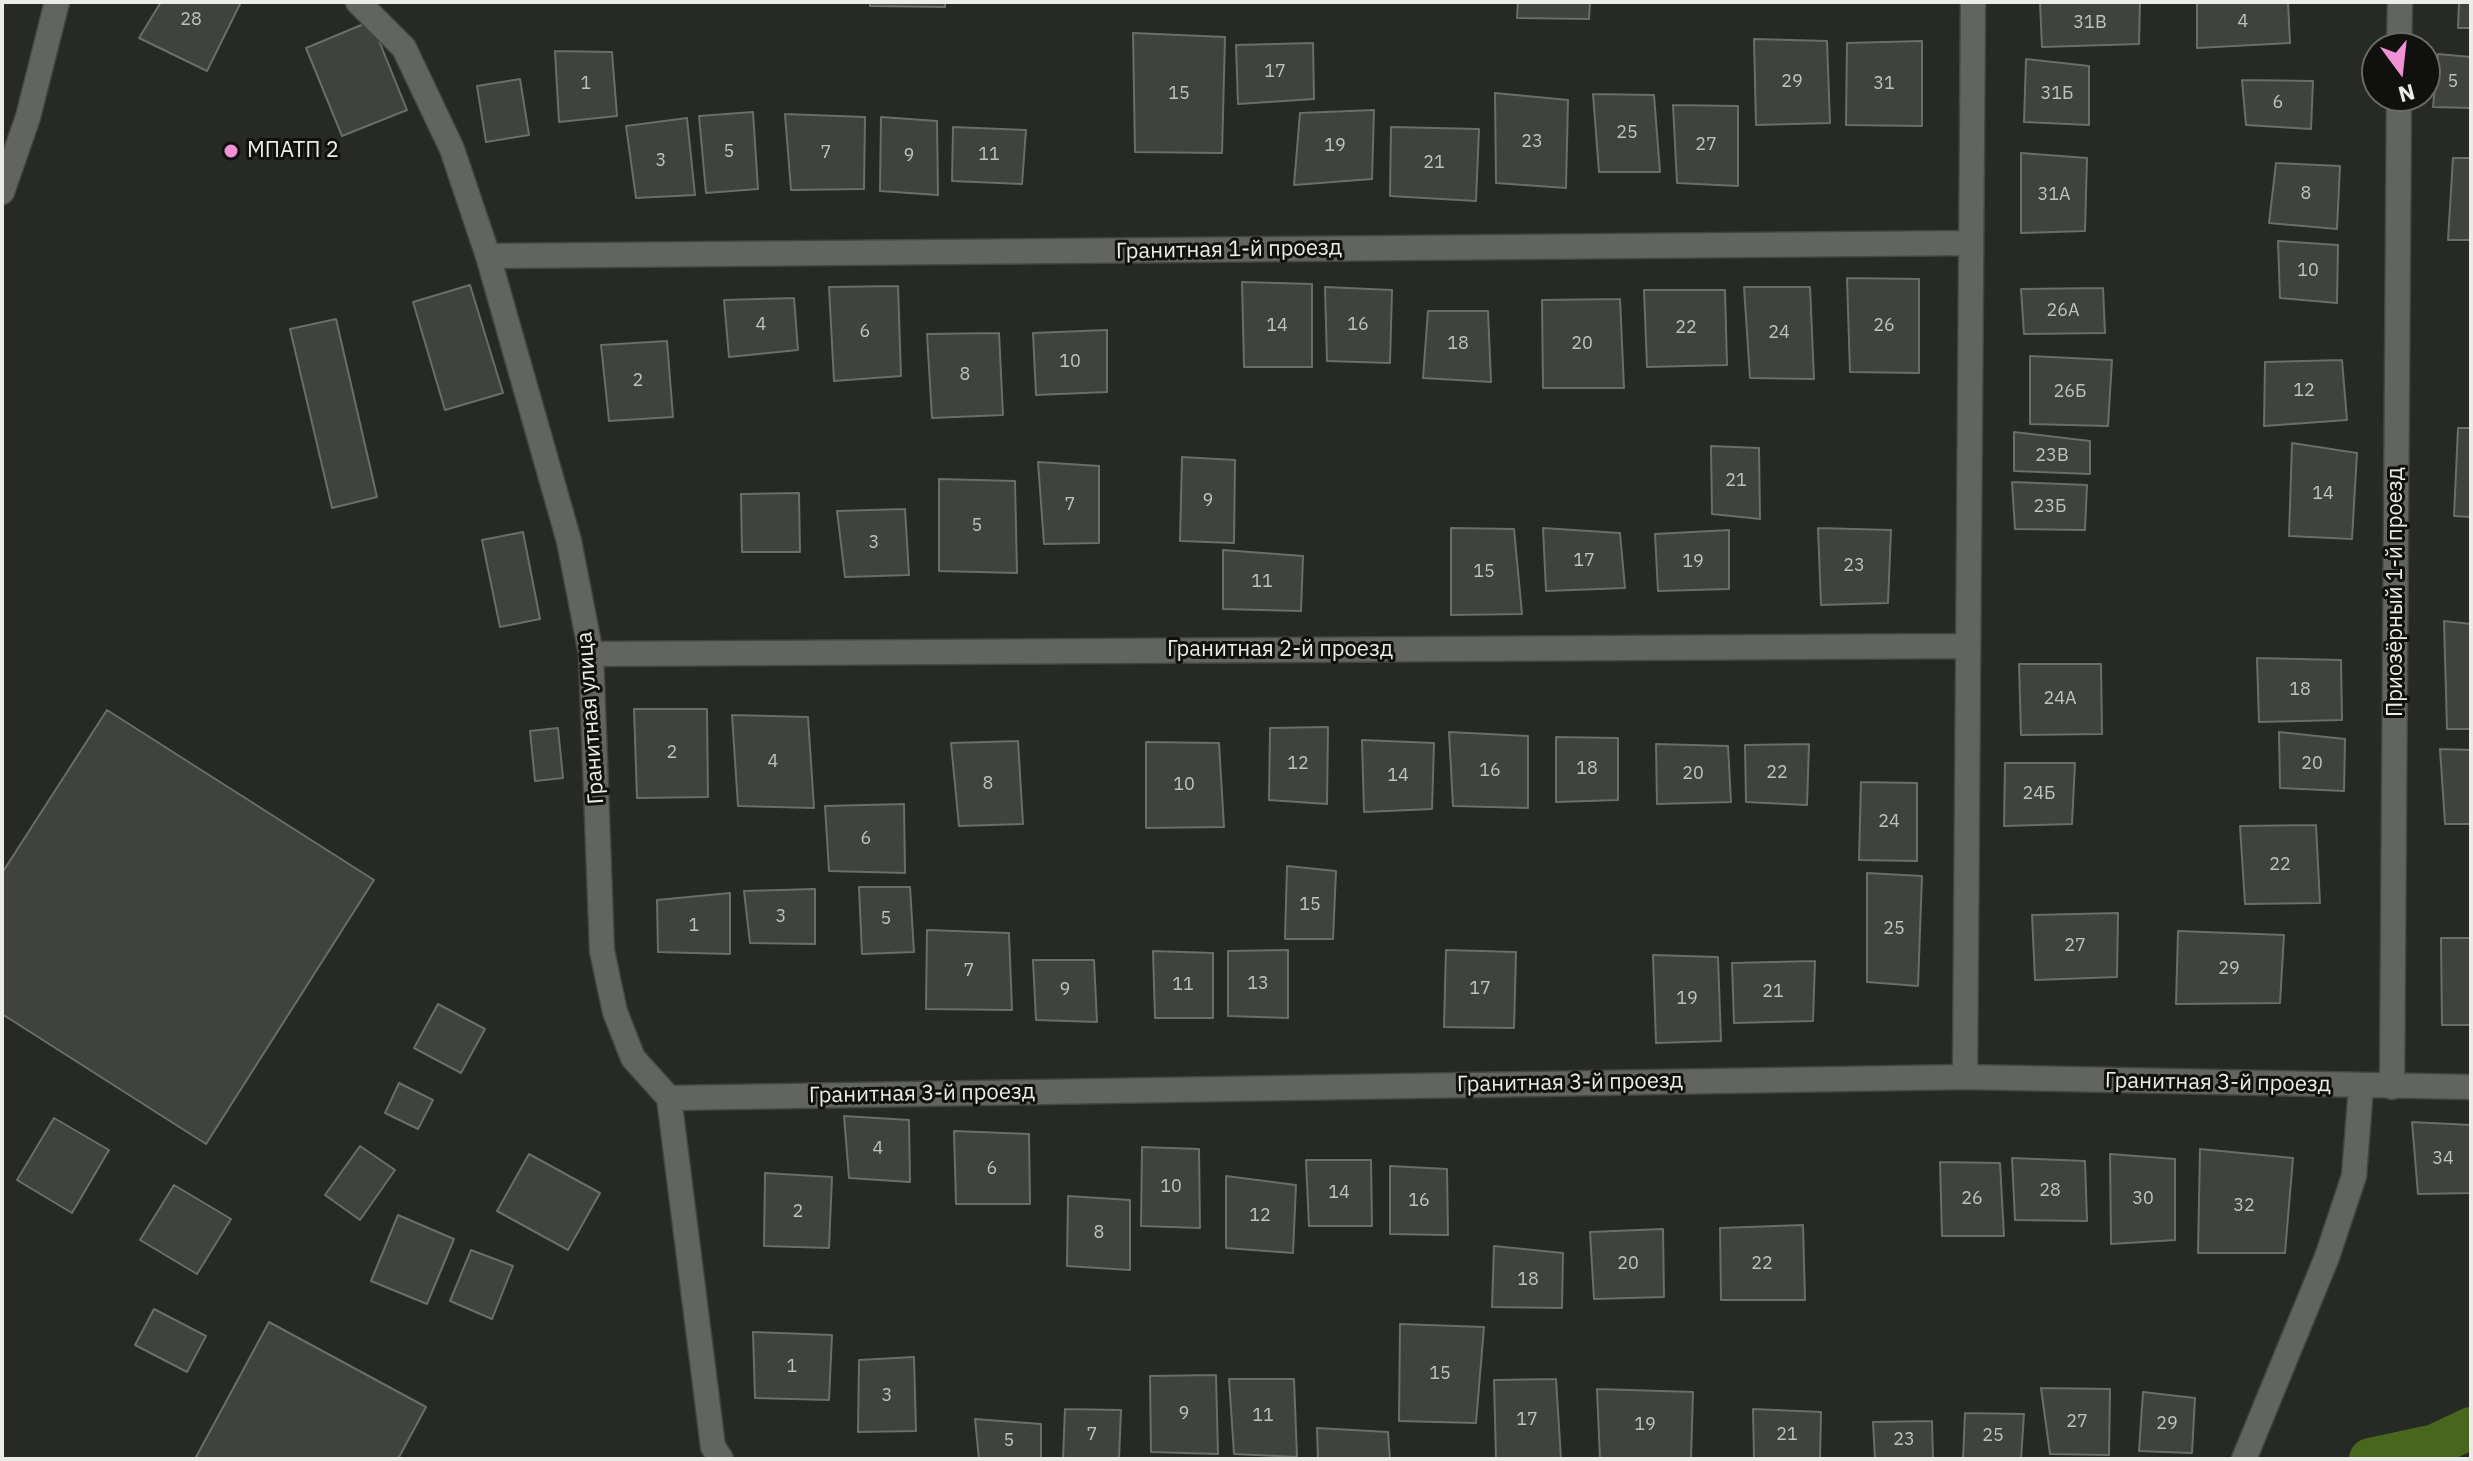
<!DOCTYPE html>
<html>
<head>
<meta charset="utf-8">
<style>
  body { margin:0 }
  #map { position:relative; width:2473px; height:1461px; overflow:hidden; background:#262924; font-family:"IBM Plex Sans",sans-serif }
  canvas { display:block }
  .frame { position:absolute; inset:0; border:4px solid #ebece9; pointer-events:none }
  .north { position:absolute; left:2361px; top:32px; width:80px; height:80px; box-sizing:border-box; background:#10110f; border:2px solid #686966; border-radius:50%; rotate:165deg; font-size:22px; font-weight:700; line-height:32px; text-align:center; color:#ebece9 }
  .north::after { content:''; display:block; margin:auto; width:28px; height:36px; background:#f391d6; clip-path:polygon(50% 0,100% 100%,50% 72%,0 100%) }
</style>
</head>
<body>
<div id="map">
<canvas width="2473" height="1461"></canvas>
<div class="frame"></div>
<div class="north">N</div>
</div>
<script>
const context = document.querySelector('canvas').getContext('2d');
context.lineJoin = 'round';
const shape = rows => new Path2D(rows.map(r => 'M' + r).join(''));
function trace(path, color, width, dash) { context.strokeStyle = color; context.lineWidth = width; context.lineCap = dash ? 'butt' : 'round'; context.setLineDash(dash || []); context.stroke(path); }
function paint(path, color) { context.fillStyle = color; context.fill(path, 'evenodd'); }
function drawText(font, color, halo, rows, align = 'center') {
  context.font = font + ' "IBM Plex Sans",sans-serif'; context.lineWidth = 6; context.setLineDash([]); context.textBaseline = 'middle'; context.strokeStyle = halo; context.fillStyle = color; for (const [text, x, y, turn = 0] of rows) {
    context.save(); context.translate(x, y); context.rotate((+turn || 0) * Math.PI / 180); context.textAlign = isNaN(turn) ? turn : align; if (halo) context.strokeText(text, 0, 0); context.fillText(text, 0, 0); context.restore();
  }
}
const canal = shape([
  [2370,1459,2435,1445,2471,1428]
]);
const building = shape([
  [161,2,241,2,207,71,139,38,161,2],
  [870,2,945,2,945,7,870,6,870,2],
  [1518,2,1590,2,1589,19,1517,18,1518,2],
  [2040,2,2140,2,2139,44,2042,47,2040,2],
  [2197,2,2288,2,2290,43,2197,48,2197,2],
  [2459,2,2471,2,2471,28,2458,28,2459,2],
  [371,21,407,110,342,136,306,48,371,21],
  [1133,33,1225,37,1222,153,1135,152,1133,33],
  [1754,39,1827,41,1830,123,1756,125,1754,39],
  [1922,41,1922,126,1846,125,1847,43,1922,41],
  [1313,43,1314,99,1238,104,1236,45,1313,43],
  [555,51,612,52,617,116,559,122,555,51],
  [2438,54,2471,57,2471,108,2433,107,2438,54],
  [2026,59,2089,66,2089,125,2024,122,2026,59],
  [520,79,529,135,486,142,477,86,520,79],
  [2242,80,2313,81,2311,129,2246,125,2242,80],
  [1495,93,1568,100,1566,188,1496,183,1495,93],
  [1593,94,1654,95,1660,172,1599,172,1593,94],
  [1673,105,1738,106,1738,186,1677,183,1673,105],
  [1374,110,1372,179,1294,185,1300,113,1374,110],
  [753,112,758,189,706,193,699,116,753,112],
  [785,114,865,117,864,189,791,190,785,114],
  [881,117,937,121,938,195,880,191,881,117],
  [687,118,695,195,636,198,626,126,687,118],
  [953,127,1026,130,1022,184,952,181,953,127],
  [1391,127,1479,129,1476,201,1390,196,1391,127],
  [2021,153,2087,158,2085,231,2021,233,2021,153],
  [2453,158,2471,158,2471,240,2448,240,2453,158],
  [2276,163,2340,166,2337,229,2269,223,2276,163],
  [2278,241,2338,245,2337,303,2280,298,2278,241],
  [1847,278,1919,279,1919,373,1850,372,1847,278],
  [1242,282,1312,284,1312,367,1244,367,1242,282],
  [470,285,503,393,445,410,413,302,470,285],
  [898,286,901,376,834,381,829,287,898,286],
  [1325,287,1392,290,1390,363,1327,361,1325,287],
  [1744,287,1810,287,1814,379,1750,378,1744,287],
  [2103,288,2105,333,2024,334,2021,289,2103,288],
  [1644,290,1725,290,1727,365,1647,367,1644,290],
  [794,298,798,350,729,357,724,300,794,298],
  [1620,299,1624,388,1543,388,1542,300,1620,299],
  [1428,311,1488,311,1491,382,1423,378,1428,311],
  [336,319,377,497,332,508,290,329,336,319],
  [1107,330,1107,392,1036,395,1033,333,1107,330],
  [999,333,1003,415,932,418,927,334,999,333],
  [667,341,673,417,609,421,601,345,667,341],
  [2030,356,2112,360,2108,426,2030,424,2030,356],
  [2342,360,2347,420,2264,426,2265,362,2342,360],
  [2458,428,2471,428,2471,517,2454,516,2458,428],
  [2014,432,2090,441,2090,474,2014,471,2014,432],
  [2292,443,2357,453,2352,539,2289,536,2292,443],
  [1711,446,1759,448,1760,519,1712,514,1711,446],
  [1182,457,1235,460,1234,543,1180,541,1182,457],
  [1038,462,1099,466,1099,543,1044,544,1038,462],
  [939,479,1015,481,1017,573,939,571,939,479],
  [2012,482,2087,485,2085,530,2015,529,2012,482],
  [799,493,800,552,742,552,741,494,799,493],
  [905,509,909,575,845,577,837,511,905,509],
  [1451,528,1514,529,1522,614,1451,615,1451,528],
  [1543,528,1620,533,1625,588,1546,591,1543,528],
  [1818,528,1891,530,1888,603,1821,605,1818,528],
  [1729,530,1729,589,1658,591,1655,534,1729,530],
  [523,532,540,619,500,627,482,540,523,532],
  [1223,550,1303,556,1301,611,1223,609,1223,550],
  [2444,621,2471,624,2471,729,2447,729,2444,621],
  [2257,658,2341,660,2342,720,2259,722,2257,658],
  [2019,664,2101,664,2102,734,2021,735,2019,664],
  [634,709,707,709,708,797,637,798,634,709],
  [107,710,374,880,206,1144,2,1014,2,873,107,710],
  [732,715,808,717,814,808,738,806,732,715],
  [1328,727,1327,804,1269,800,1270,728,1328,727],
  [558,728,563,778,535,781,530,731,558,728],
  [1449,732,1528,736,1528,808,1453,806,1449,732],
  [2279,732,2345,739,2344,791,2280,788,2279,732],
  [1556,737,1618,738,1618,800,1556,802,1556,737],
  [1362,740,1434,743,1432,809,1364,812,1362,740],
  [1018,741,1023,824,959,826,951,743,1018,741],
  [1146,742,1219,743,1224,827,1146,828,1146,742],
  [1656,744,1728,746,1731,802,1657,804,1656,744],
  [1809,744,1807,805,1746,802,1745,745,1809,744],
  [2440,749,2471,750,2471,824,2445,824,2440,749],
  [2005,763,2075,763,2072,824,2004,826,2005,763],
  [1861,782,1917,783,1917,861,1859,860,1861,782],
  [904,804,905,873,829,871,825,806,904,804],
  [2316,825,2320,903,2245,904,2240,826,2316,825],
  [1287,866,1336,871,1333,939,1285,939,1287,866],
  [1867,873,1922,876,1918,986,1867,982,1867,873],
  [859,887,910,887,914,952,862,954,859,887],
  [815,889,815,944,750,943,744,891,815,889],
  [730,893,730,954,658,952,657,900,730,893],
  [2118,913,2117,977,2035,980,2032,915,2118,913],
  [927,930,1009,933,1012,1010,926,1009,927,930],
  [2178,931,2284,935,2280,1003,2176,1004,2178,931],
  [2441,938,2471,938,2471,1025,2442,1025,2441,938],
  [1288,950,1288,1018,1228,1016,1228,951,1288,950],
  [1446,950,1516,952,1514,1028,1444,1027,1446,950],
  [1153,951,1213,953,1213,1018,1155,1018,1153,951],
  [1653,955,1718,957,1721,1041,1656,1043,1653,955],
  [1033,960,1094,960,1097,1022,1036,1020,1033,960],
  [1815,961,1813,1021,1734,1023,1732,963,1815,961],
  [438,1004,485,1029,461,1073,414,1048,438,1004],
  [399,1083,433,1100,418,1129,385,1113,399,1083],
  [844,1116,909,1120,910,1182,849,1178,844,1116],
  [54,1118,109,1150,72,1213,17,1180,54,1118],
  [2412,1122,2471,1125,2471,1193,2418,1194,2412,1122],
  [954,1131,1029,1134,1030,1204,956,1204,954,1131],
  [360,1146,395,1170,360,1220,325,1195,360,1146],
  [1142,1147,1199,1149,1200,1228,1141,1226,1142,1147],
  [2200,1149,2293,1158,2285,1253,2198,1253,2200,1149],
  [529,1154,600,1193,568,1250,497,1211,529,1154],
  [2110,1154,2175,1159,2175,1240,2111,1244,2110,1154],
  [2012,1158,2085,1161,2087,1221,2015,1220,2012,1158],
  [1306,1160,1371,1160,1372,1226,1309,1226,1306,1160],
  [1940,1162,2000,1163,2004,1236,1942,1236,1940,1162],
  [1390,1166,1447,1169,1448,1235,1390,1234,1390,1166],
  [765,1173,832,1177,829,1248,764,1246,765,1173],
  [1226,1176,1296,1185,1293,1253,1226,1248,1226,1176],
  [174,1185,231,1219,197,1274,140,1240,174,1185],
  [1068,1196,1130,1200,1130,1270,1067,1266,1068,1196],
  [398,1215,454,1239,427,1304,371,1281,398,1215],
  [1803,1225,1805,1300,1721,1300,1720,1228,1803,1225],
  [1663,1229,1664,1297,1594,1299,1590,1232,1663,1229],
  [1494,1246,1563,1253,1562,1308,1492,1307,1494,1246],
  [471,1250,513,1266,492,1319,450,1301,471,1250],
  [154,1309,206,1336,187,1372,135,1345,154,1309],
  [269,1322,426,1407,398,1459,195,1459,269,1322],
  [1400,1324,1484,1327,1476,1423,1399,1421,1400,1324],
  [753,1332,832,1335,829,1400,755,1398,753,1332],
  [914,1357,916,1431,858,1432,859,1360,914,1357],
  [1216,1375,1218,1454,1151,1452,1150,1376,1216,1375],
  [1229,1379,1294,1379,1297,1457,1234,1454,1229,1379],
  [1556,1379,1561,1459,1496,1459,1494,1380,1556,1379],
  [2041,1388,2110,1389,2109,1455,2050,1454,2041,1388],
  [1597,1389,1693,1392,1691,1458,1600,1459,1597,1389],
  [2143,1392,2195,1398,2192,1453,2139,1451,2143,1392],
  [1065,1409,1121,1410,1119,1459,1063,1459,1065,1409],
  [1753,1409,1821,1412,1820,1459,1754,1459,1753,1409],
  [1965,1413,2024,1414,2021,1459,1963,1459,1965,1413],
  [975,1419,1041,1424,1041,1459,979,1459,975,1419],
  [1932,1421,1933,1459,1875,1459,1873,1422,1932,1421],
  [1317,1428,1388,1432,1390,1459,1318,1459,1317,1428]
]);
const minor = shape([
  [358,2,404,48,452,149,488,256,569,541,591,654,602,951,615,1012,633,1058,669,1098,713,1447,721,1459],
  [2399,48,2400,2],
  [2,192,28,117,57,2],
  [488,256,1971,243],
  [591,654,1968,646],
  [1965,1077,1973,2],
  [2392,1087,2399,96],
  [669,1098,1965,1077,2471,1087],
  [2244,1459,2327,1257,2354,1176,2361,1087]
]);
const markers = [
  [231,151,8,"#f391d6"]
];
const numberNames = [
  ["28",191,20],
  ["4",2243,22],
  ["31В",2090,23],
  ["17",1275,72],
  ["29",1792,82],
  ["5",2453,82],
  ["1",586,84],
  ["31",1884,84],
  ["15",1179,94],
  ["31Б",2057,94],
  ["6",2278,103],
  ["25",1627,133],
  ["23",1532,142],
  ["27",1706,145],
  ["19",1335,146],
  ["5",729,152],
  ["7",826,153],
  ["11",989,155],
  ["9",909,156],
  ["3",661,161],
  ["21",1434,163],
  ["8",2306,194],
  ["31А",2054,195],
  ["10",2308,271],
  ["26А",2063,311],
  ["4",761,325],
  ["16",1358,325],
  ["14",1277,326],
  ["26",1884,326],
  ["22",1686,328],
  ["6",865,332],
  ["24",1779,333],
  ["18",1458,344],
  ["20",1582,344],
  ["10",1070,362],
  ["8",965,375],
  ["2",638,381],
  ["12",2304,391],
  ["26Б",2070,392],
  ["23В",2052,456],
  ["21",1736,481],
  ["14",2323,494],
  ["9",1208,501],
  ["7",1070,505],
  ["23Б",2050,507],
  ["5",977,526],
  ["3",874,543],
  ["17",1584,561],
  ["19",1693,562],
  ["23",1854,566],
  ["15",1484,572],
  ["11",1262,582],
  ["18",2300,690],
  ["24А",2060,699],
  ["2",672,753],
  ["4",773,762],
  ["12",1298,764],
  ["20",2312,764],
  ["18",1587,769],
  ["16",1490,771],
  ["22",1777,773],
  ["20",1693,774],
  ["14",1398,776],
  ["8",988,784],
  ["10",1184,785],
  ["24Б",2039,794],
  ["24",1889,822],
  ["6",866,839],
  ["22",2280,865],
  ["15",1310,905],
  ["3",781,917],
  ["5",886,919],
  ["1",694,926],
  ["25",1894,929],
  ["27",2075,946],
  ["29",2229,969],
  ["7",969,971],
  ["13",1258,984],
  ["11",1183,985],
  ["17",1480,989],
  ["9",1065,990],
  ["21",1773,992],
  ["19",1687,999],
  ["4",878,1149],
  ["34",2443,1159],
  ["6",992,1169],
  ["10",1171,1187],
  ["28",2050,1191],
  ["14",1339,1193],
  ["26",1972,1199],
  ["30",2143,1199],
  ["16",1419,1201],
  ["32",2244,1206],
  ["2",798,1212],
  ["12",1260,1216],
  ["8",1099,1233],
  ["20",1628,1264],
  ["22",1762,1264],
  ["18",1528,1280],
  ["1",792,1367],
  ["15",1440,1374],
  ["3",887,1396],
  ["9",1184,1414],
  ["11",1263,1416],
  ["17",1527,1420],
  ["27",2077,1422],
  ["29",2167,1424],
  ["19",1645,1425],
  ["7",1092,1435],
  ["21",1787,1435],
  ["25",1993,1436],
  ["23",1904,1440],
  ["5",1009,1441]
];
const poiNames = [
  ["МПАТП 2",247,151]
];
const streetNames = [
  ["Гранитная 1-й проезд",1229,250,-1],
  ["Приозёрный 1-й проезд",2396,592,-90],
  ["Гранитная 2-й проезд",1280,650],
  ["Гранитная улица",591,718,-94],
  ["Гранитная 3-й проезд",1570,1083,-1],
  ["Гранитная 3-й проезд",2218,1083,1],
  ["Гранитная 3-й проезд",922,1094,-1]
];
trace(canal, '#49671c', 42);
paint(building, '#3f423d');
trace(building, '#6b6e68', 2);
trace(minor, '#444642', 27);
trace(minor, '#62655f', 24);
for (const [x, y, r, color] of markers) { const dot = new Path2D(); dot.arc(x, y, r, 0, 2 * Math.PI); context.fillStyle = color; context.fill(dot); trace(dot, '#10110f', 3); }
drawText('18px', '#c0c2be', null, numberNames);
drawText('22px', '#ebece9', '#10110f', poiNames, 'left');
drawText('22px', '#ebece9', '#10110f', streetNames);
</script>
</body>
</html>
